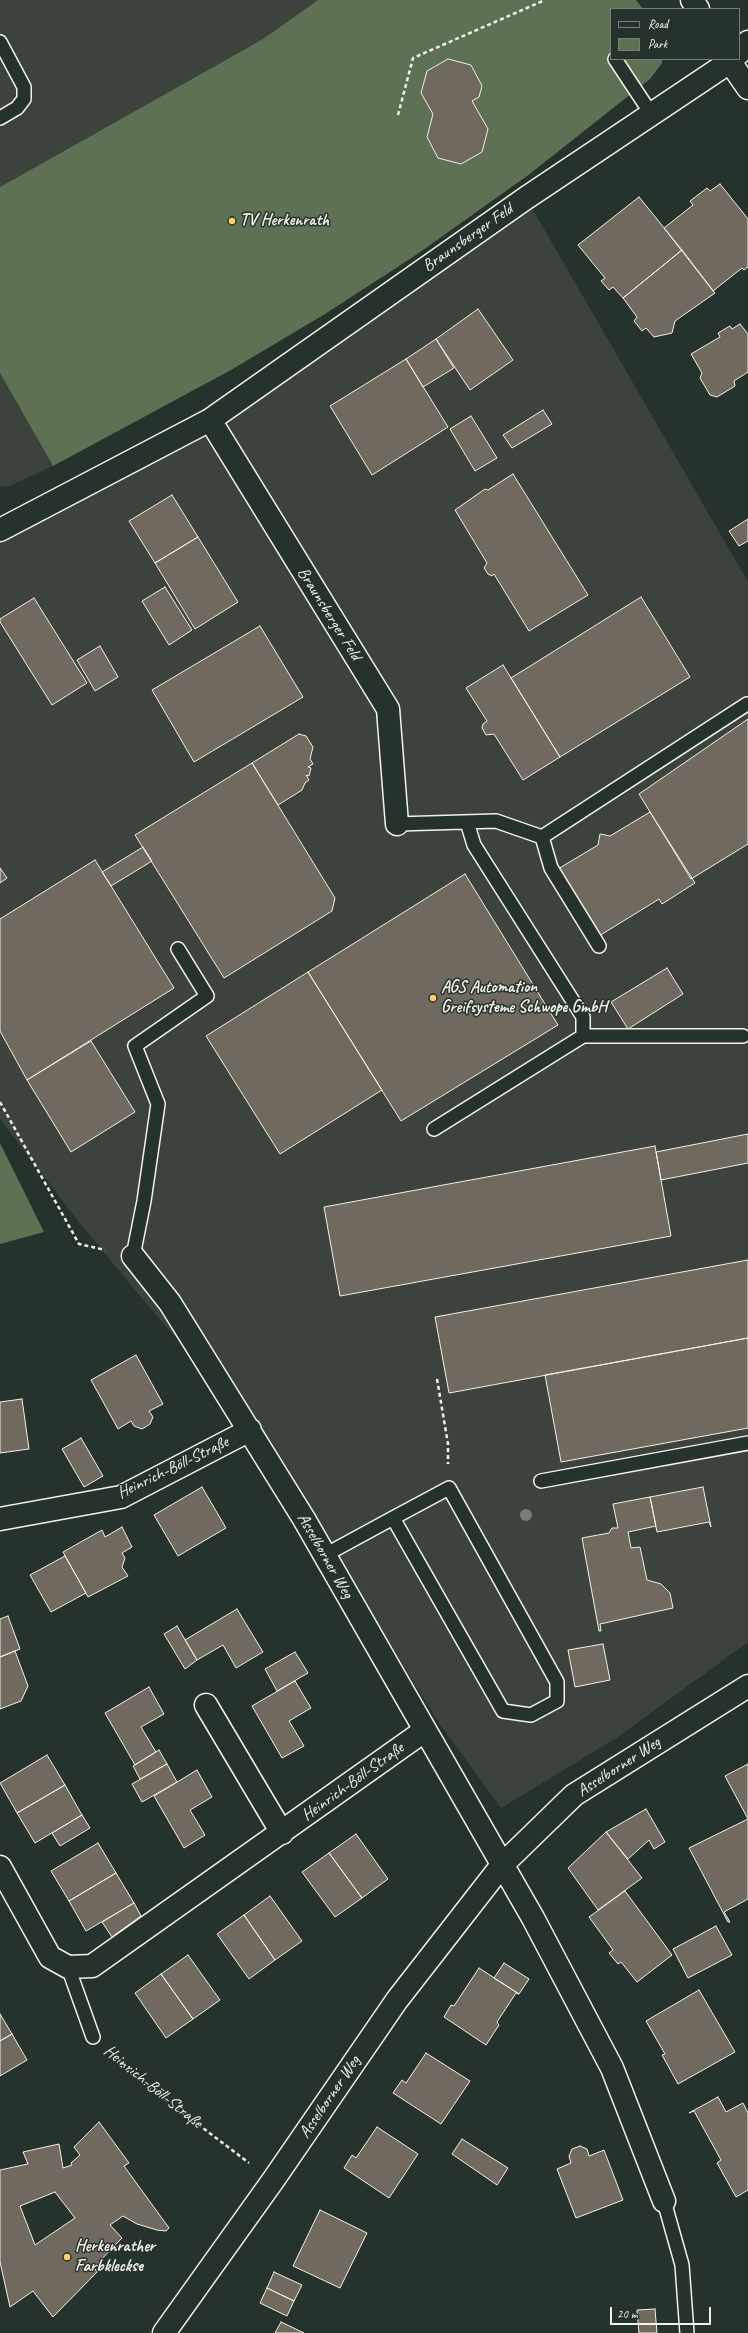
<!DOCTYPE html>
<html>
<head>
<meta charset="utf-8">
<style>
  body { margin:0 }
  #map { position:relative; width:748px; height:2333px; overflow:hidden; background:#26332d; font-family:Caveat,sans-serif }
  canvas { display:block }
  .legend { position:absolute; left:610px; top:8px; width:130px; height:52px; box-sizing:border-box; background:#26332d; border:1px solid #787f78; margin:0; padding:5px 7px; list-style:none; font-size:12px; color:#f4f1e8 }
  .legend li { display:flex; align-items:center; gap:8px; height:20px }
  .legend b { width:20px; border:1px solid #787f78 }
  .scale { position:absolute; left:610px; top:2307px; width:101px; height:18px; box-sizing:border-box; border:2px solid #f4f1e8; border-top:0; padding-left:5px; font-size:12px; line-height:14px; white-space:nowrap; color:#f4f1e8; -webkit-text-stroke:3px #26332d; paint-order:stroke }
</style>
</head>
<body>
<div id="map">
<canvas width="748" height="2333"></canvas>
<ul class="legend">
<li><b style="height:5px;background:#26332d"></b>Road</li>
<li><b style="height:11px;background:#5e7154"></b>Park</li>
</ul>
<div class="scale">20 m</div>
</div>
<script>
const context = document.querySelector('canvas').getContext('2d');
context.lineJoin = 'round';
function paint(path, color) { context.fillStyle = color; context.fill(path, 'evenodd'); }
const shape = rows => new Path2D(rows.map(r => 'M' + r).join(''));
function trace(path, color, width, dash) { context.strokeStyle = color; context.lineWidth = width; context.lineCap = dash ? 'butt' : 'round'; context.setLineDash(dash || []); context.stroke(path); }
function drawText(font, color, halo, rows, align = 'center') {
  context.font = font + ' Caveat,sans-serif'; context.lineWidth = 3; context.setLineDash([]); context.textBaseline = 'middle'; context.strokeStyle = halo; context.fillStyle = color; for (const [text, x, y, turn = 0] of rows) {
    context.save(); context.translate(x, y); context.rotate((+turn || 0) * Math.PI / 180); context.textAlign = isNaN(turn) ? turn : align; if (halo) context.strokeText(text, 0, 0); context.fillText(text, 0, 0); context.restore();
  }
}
const built = shape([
  [0,0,318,0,263,39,0,187],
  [529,203,748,582,748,1642,618,1737,501,1808,439,1723,255,1427,150,1308,78,1221,0,1119,0,540,212,426],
  [0,373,53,466,9,486,0,487]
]);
const green = shape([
  [318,0,636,0,643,9,611,9,611,59,662,59,662,63,650,79,527,176,416,255,325,314,231,370,53,466,0,373,0,187,263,39],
  [0,1143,44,1232,0,1244]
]);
const building = shape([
  [448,59,471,65,482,86,479,97,472,101,488,129,482,152,461,164,438,158,427,137,433,114,421,93,427,71,448,59],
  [720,184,748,219,748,267,744,270,742,268,713,291,664,228,693,205,690,201,707,188,710,191,720,184],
  [639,197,682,250,623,298,613,287,609,290,601,281,605,278,578,245,639,197],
  [682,250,715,293,675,321,672,333,654,337,646,328,642,331,634,321,637,317,623,298,682,250],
  [478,309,513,360,470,390,436,339,478,309],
  [740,324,748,334,748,372,734,381,735,386,717,397,710,395,700,378,702,373,691,354,720,337,718,333,730,326,732,329,740,324],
  [436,339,454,368,423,387,406,359,436,339],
  [406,359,448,427,372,475,330,406,406,359],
  [543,410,552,424,512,448,503,435,543,410],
  [471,416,497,458,475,471,450,429,471,416],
  [513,474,588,595,529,631,494,574,492,576,488,574,484,568,487,563,455,510,485,489,488,490,513,474],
  [172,495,198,537,155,563,129,521,172,495],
  [748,519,748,541,739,546,729,531,748,519],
  [198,537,238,602,195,629,155,563,198,537],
  [165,587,192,630,169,645,142,601,165,587],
  [641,597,690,677,560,757,511,678,641,597],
  [34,598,87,683,52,705,0,622,0,619,34,598],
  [260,626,303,697,194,762,152,690,260,626],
  [100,646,118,677,95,691,77,660,100,646],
  [503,665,560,757,523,780,494,734,486,735,482,728,483,724,487,721,466,688,503,665],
  [748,719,748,844,691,879,639,794,748,719],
  [299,734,306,736,313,747,310,759,313,764,308,767,311,768,309,776,306,775,309,780,305,783,302,790,278,805,252,763,299,734],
  [252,763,335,898,332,911,224,978,135,835,252,763],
  [650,812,695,883,662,904,659,899,599,936,558,869,598,845,600,834,610,836,650,812],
  [143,847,152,861,111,886,102,872,143,847],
  [95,860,174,988,27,1080,0,1031,0,919,95,860],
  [0,868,7,878,0,883,0,868],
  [465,874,558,1025,401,1121,308,972,465,874],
  [667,968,683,994,628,1029,611,1002,667,968],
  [308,972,382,1090,280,1154,206,1036,308,972],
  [91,1041,135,1112,71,1152,27,1080,91,1041],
  [748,1134,748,1163,661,1180,656,1152,748,1134],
  [655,1146,671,1236,340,1296,324,1207,655,1146],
  [748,1260,748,1338,449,1393,435,1317,748,1260],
  [748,1338,748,1428,561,1462,545,1375,748,1338],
  [136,1355,163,1404,149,1411,153,1417,150,1424,142,1429,134,1426,131,1421,118,1429,91,1380,136,1355],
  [22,1399,29,1449,0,1453,0,1402,22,1399],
  [81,1438,103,1476,84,1487,62,1449,81,1438],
  [202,1487,226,1528,178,1556,154,1515,202,1487],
  [703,1487,711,1527,709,1522,657,1532,650,1497,703,1487],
  [650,1497,656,1526,628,1532,631,1548,640,1547,647,1580,661,1584,670,1593,673,1608,600,1624,601,1631,599,1631,582,1538,609,1533,612,1528,618,1528,613,1504,650,1497],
  [122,1527,132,1547,122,1553,125,1558,122,1567,128,1576,88,1597,63,1552,102,1530,105,1537,122,1527],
  [65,1556,86,1593,51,1612,30,1575,65,1556],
  [237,1609,263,1652,236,1668,223,1645,197,1660,185,1640,237,1609],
  [8,1616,20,1649,0,1657,0,1619,8,1616],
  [177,1626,197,1660,185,1669,164,1634,177,1626],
  [603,1644,610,1680,575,1687,568,1650,603,1644],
  [15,1651,28,1686,21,1701,0,1709,0,1657,15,1651],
  [295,1652,308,1673,277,1691,265,1669,295,1652],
  [295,1681,311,1708,289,1721,304,1746,282,1758,252,1706,295,1681],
  [149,1687,164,1714,141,1727,156,1752,135,1765,105,1713,149,1687],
  [159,1750,167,1764,140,1779,133,1766,159,1750],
  [47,1755,65,1785,17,1813,0,1783,47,1755],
  [167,1764,177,1782,142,1802,132,1784,167,1764],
  [748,1764,748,1819,725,1776,748,1764],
  [197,1770,212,1797,190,1810,205,1835,184,1848,154,1796,197,1770],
  [65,1785,82,1815,35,1843,17,1813,65,1785],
  [646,1809,665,1842,654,1849,649,1840,628,1859,606,1832,646,1809],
  [82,1815,90,1828,60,1846,52,1833,82,1815],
  [748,1819,748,1899,724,1912,730,1922,728,1922,689,1848,748,1819],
  [606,1832,642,1878,598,1910,568,1868,606,1832],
  [356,1834,388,1879,362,1898,329,1853,356,1834],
  [98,1843,116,1873,69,1901,51,1871,98,1843],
  [329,1853,362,1898,335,1917,302,1872,329,1853],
  [116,1873,134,1903,86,1931,69,1901,116,1873],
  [625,1891,672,1955,637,1982,621,1962,618,1964,609,1953,613,1950,589,1917,625,1891],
  [270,1896,302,1941,275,1960,244,1915,270,1896],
  [134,1903,141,1916,112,1937,102,1922,134,1903],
  [244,1915,275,1960,249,1979,217,1934,244,1915],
  [716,1926,732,1955,688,1978,673,1949,716,1926],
  [188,1955,220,2000,193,2019,161,1974,188,1955],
  [504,1963,529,1979,519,1994,494,1978,504,1963],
  [479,1968,519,1994,516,1993,497,2022,499,2025,486,2045,444,2017,451,2005,454,2006,479,1968],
  [161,1974,193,2019,166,2038,135,1993,161,1974],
  [699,1990,735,2052,678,2084,662,2055,665,2054,646,2021,699,1990],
  [0,2014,12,2034,0,2041,0,2014],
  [12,2034,27,2060,0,2076,0,2041,12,2034],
  [426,2053,470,2081,441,2124,393,2093,402,2080,406,2083,426,2053],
  [718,2097,726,2112,743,2103,748,2113,748,2190,736,2197,717,2163,721,2160,694,2111,689,2113,718,2097],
  [99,2122,129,2163,124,2166,169,2228,166,2231,157,2230,137,2224,123,2216,110,2225,122,2238,94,2267,97,2272,53,2317,33,2291,10,2307,0,2262,0,2170,28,2164,23,2152,59,2144,63,2168,72,2165,71,2163,80,2155,74,2147,99,2122],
  [55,2192,75,2218,35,2245,20,2206,55,2192],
  [377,2127,418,2154,389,2198,344,2168,352,2155,356,2158,377,2127],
  [462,2139,508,2168,497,2185,452,2154,462,2139],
  [580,2146,587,2149,589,2156,604,2150,623,2200,576,2218,557,2169,571,2163,569,2156,572,2149,580,2146],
  [320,2210,367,2233,340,2288,293,2266,320,2210],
  [274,2272,302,2285,294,2301,267,2288,274,2272],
  [267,2288,294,2301,287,2316,260,2303,267,2288],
  [655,2309,657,2333,639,2333,637,2310,655,2309],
  [281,2322,304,2333,275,2333,281,2322]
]);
const path = shape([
  [398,115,413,58,545,0],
  [0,1102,79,1244,105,1250],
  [437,1379,448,1444,448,1464],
  [110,2055,120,2065,249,2163]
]);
const service = shape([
  [0,42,24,87,24,99,17,108,0,118],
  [615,59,652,115],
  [397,824,496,821,542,837,747,704],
  [542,837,551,868,599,946],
  [583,1036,743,1036],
  [434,1129,583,1036,583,1017,474,845,467,822],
  [133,1256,144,1201,158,1104,135,1046,207,996,178,949],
  [541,1481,748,1443],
  [325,1555,393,1518,449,1488,557,1682,557,1701,531,1715,503,1711,393,1518],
  [68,1967,93,2037],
  [664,2201,682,2265,687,2333]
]);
const minor = shape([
  [739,53,748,42],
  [210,420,388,709,397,824],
  [0,530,210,420,526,198,734,59],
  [133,1256,170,1303,304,1519,533,1918,612,2068,664,2201],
  [0,1519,121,1497,250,1430],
  [206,1705,282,1833],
  [0,1867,50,1957,68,1967,92,1966,424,1731],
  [164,2333,274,2179,397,2000,502,1865,574,1795,748,1686]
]);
const secondary = shape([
  [692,0,698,9],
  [728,59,748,88]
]);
const trees = [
  [526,1515]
];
const markers = [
  [232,221,4,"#ffd166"],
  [433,998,4,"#ffd166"],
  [67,2257,4,"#ffd166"]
];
const poiNames = [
  ["TV Herkenrath",240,221],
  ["AGS Automation",441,988],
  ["Greifsysteme Schwope GmbH",441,1008],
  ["Herkenrather",75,2247],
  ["Farbkleckse",75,2267]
];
const streetNames = [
  ["Braunsberger Feld",468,238,-35],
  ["Braunsberger Feld",329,614,58],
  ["Heinrich-Böll-Straße",173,1468,-26],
  ["Asselborner Weg",325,1556,60],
  ["Asselborner Weg",619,1767,-33],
  ["Heinrich-Böll-Straße",353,1782,-36],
  ["Heinrich-Böll-Straße",153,2087,39],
  ["Asselborner Weg",330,2097,-56]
];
paint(built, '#3c433c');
paint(green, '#5e7154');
paint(building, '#70695f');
trace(building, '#f4f1e8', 1);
trace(service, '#f4f1e8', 16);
trace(minor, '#f4f1e8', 25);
trace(secondary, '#f4f1e8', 25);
trace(path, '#f4f1e8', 2.5, [4, 3]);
trace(service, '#26332d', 13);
trace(minor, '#26332d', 22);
trace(secondary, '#26332d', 22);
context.fillStyle = '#767f73';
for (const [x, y] of trees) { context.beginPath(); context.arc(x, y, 6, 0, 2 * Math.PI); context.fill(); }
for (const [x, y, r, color] of markers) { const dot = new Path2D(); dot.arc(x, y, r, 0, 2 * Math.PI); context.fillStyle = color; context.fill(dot); trace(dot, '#26332d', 1.5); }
drawText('bold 17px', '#f4f1e8', '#26332d', poiNames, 'left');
drawText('17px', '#f4f1e8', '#26332d', streetNames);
</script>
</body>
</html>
